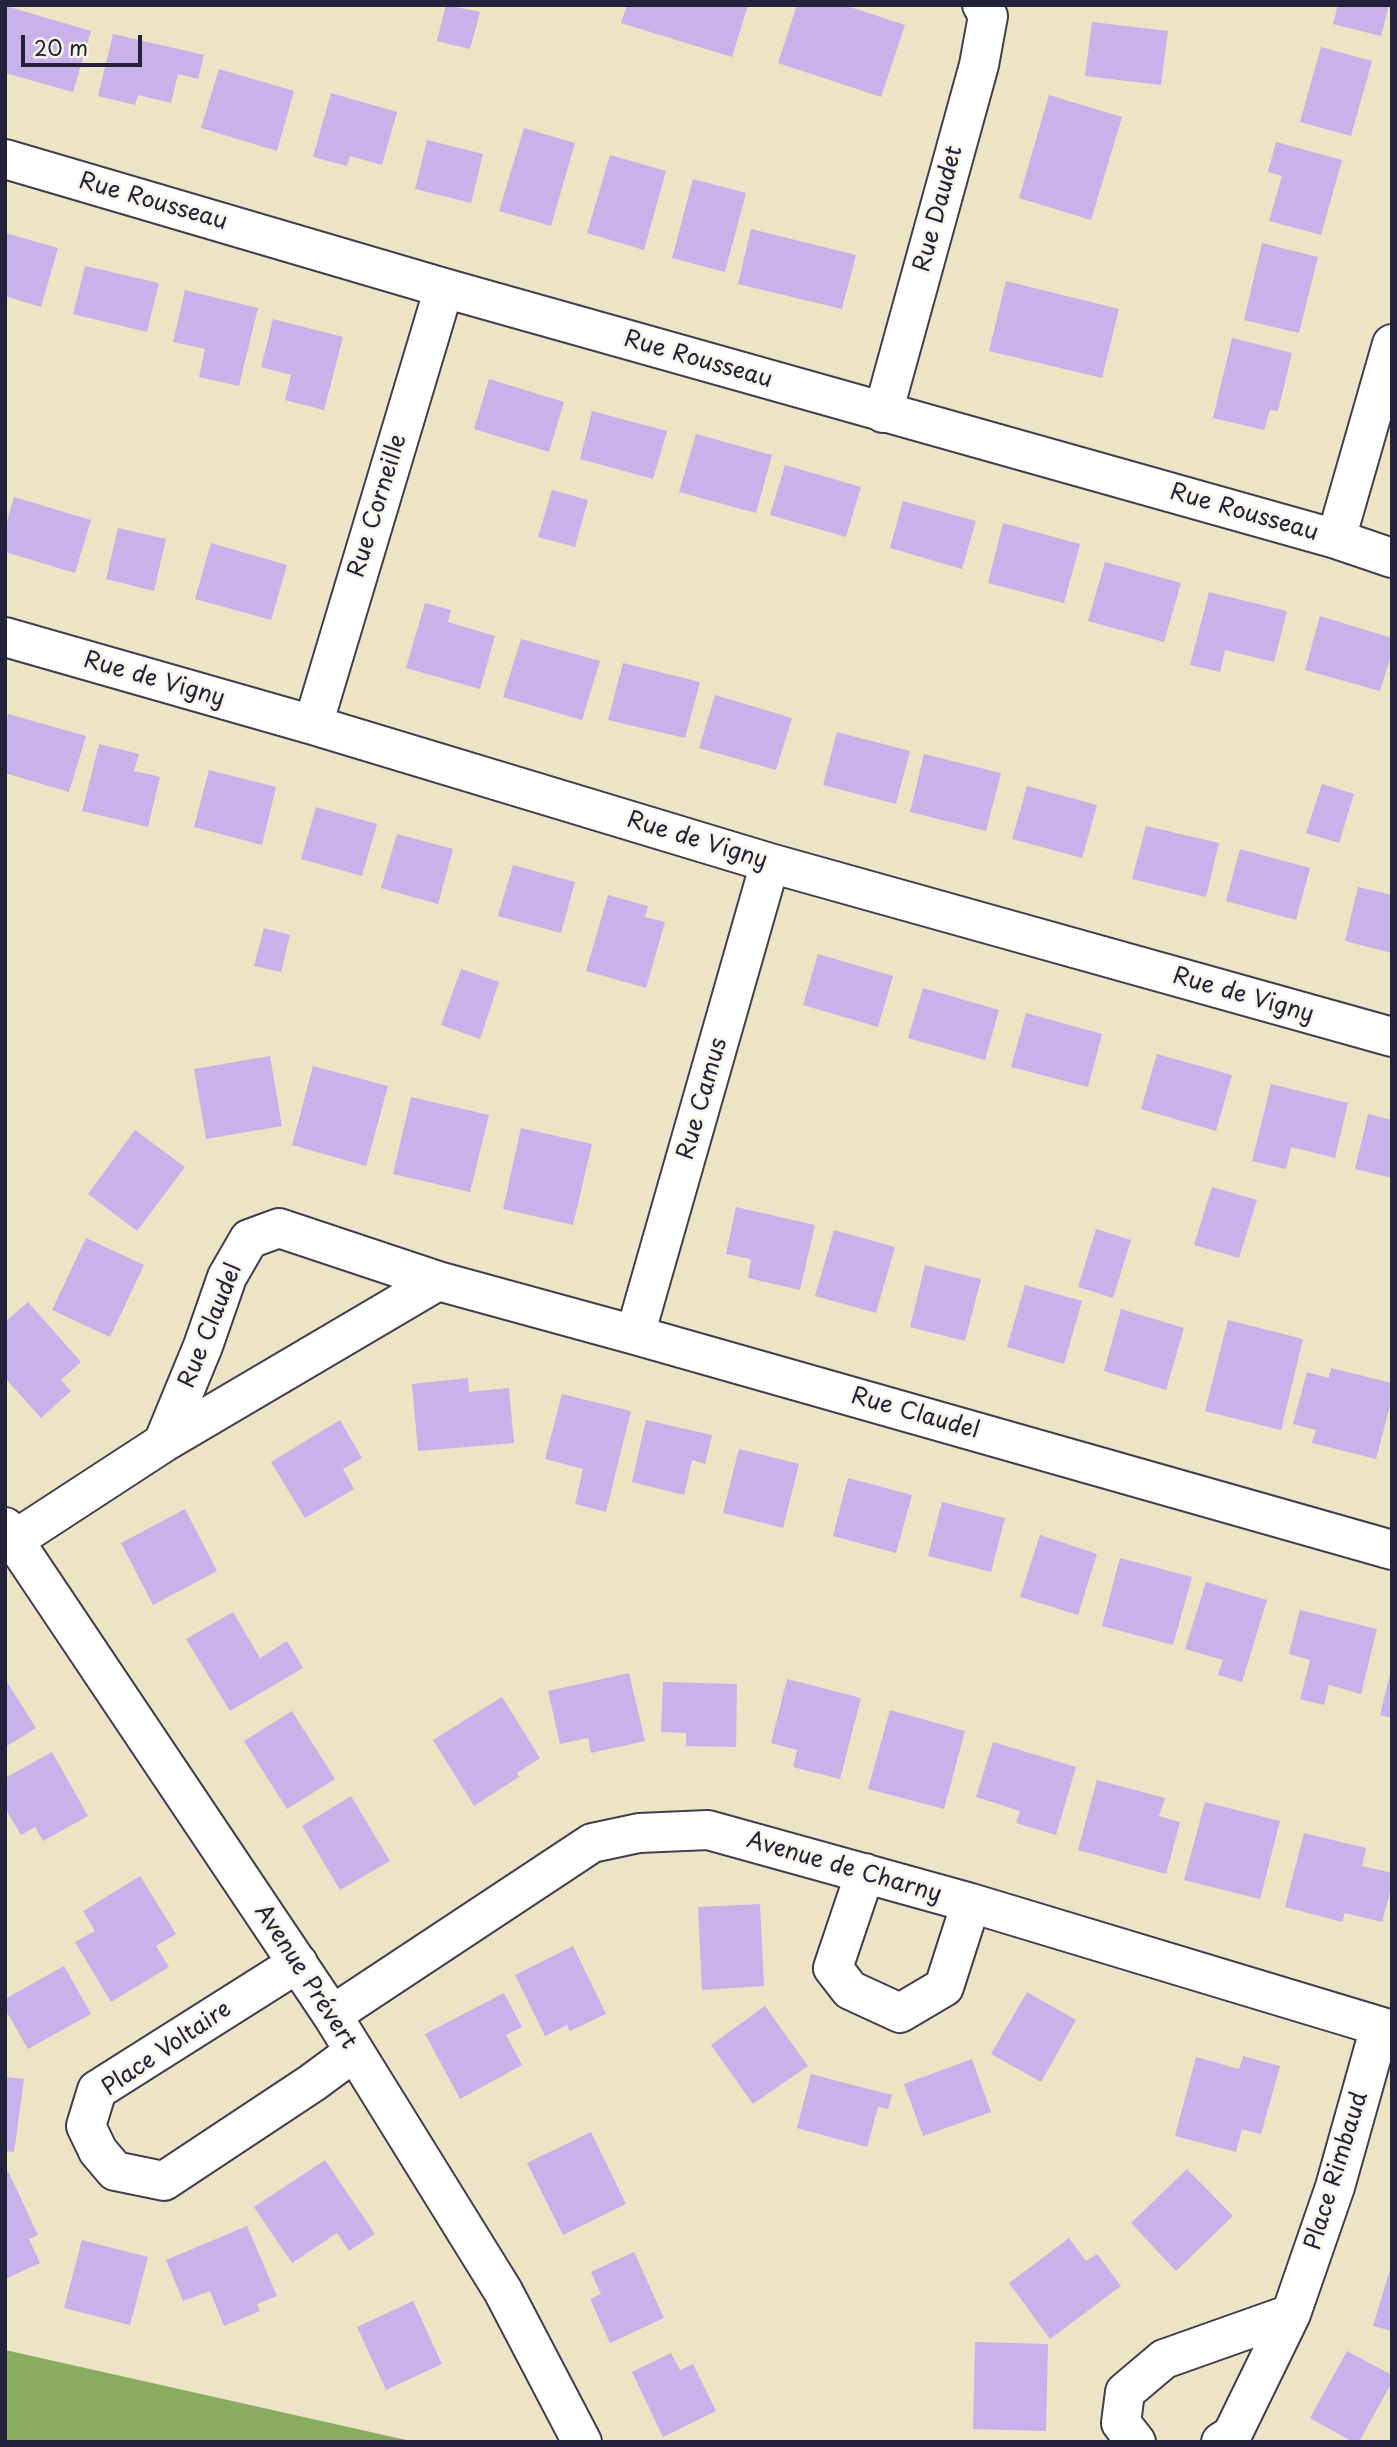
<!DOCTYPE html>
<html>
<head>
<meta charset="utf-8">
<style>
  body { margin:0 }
  #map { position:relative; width:1397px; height:2447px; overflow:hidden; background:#ede3c5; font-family:"Playpen Sans",sans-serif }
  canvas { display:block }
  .frame { position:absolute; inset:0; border:7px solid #22223b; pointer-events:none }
  .scale { position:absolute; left:21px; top:35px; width:121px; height:32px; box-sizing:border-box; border:4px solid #22223b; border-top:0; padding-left:9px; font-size:21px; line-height:24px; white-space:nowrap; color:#22223b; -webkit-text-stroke:5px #f7f3e8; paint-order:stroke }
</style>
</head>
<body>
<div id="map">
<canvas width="1397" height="2447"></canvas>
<div class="frame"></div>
<div class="scale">20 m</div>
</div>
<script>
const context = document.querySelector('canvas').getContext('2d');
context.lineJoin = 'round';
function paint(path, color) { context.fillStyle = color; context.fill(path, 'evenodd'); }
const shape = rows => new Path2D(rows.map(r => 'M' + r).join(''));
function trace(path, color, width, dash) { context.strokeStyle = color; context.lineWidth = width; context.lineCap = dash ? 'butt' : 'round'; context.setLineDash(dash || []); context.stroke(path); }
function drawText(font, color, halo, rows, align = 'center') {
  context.font = font + ' "Playpen Sans",sans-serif'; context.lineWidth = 5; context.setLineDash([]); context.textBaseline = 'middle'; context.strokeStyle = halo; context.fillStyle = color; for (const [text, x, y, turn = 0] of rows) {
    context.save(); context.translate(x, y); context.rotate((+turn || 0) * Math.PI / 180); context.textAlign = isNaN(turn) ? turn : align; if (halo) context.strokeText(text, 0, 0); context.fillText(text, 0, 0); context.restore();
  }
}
const forest = shape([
  [5,2350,415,2442,5,2442]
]);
const building = shape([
  [446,5,480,12,470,49,437,41],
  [627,5,748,5,732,57,621,23],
  [797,5,844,5,905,25,881,97,778,63],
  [1338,5,1389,5,1381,36,1333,24],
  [6,6,91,31,73,92,5,73],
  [1092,22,1168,31,1161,85,1085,76],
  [113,34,204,55,198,79,178,74,171,103,138,95,135,105,98,96],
  [1321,47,1372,61,1351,136,1300,122],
  [219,69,294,91,277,151,201,128],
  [331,93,397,112,382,165,350,156,347,166,313,157],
  [1049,95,1122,117,1091,220,1019,198],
  [524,128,575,143,551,226,499,211],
  [427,140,483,154,471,203,415,189],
  [1276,142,1342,160,1321,235,1269,221,1282,176,1268,172],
  [610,155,666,171,644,250,587,233],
  [693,179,746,193,725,272,672,258],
  [751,229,856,255,842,309,738,284],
  [5,233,58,248,41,307,5,296],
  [1262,243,1318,257,1299,333,1244,320],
  [85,266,159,283,147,332,73,314],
  [1006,281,1119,309,1102,378,989,351],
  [185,290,258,308,239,386,199,377,205,349,173,342],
  [273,319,343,337,324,410,285,400,291,375,261,367],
  [1232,338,1292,353,1278,411,1270,410,1264,430,1213,418],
  [489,379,564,402,549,452,474,429],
  [592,411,667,431,653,479,580,459],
  [696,434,772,455,756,513,679,492],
  [785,465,861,487,846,537,770,515],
  [552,490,588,500,575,547,538,537],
  [14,497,91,520,75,573,5,552,5,528],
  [903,501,976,521,962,569,890,548],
  [1003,523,1080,544,1064,603,988,583],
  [118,528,166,539,154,591,106,579],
  [211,543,287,565,271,620,195,599],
  [1105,562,1181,583,1164,642,1088,621],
  [1209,592,1287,611,1274,662,1225,650,1220,672,1190,665],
  [425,603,451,610,448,622,495,636,480,689,406,668],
  [1320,616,1392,638,1392,652,1380,691,1305,670],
  [521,639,600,661,582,720,503,697],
  [623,663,700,682,685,738,608,720],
  [715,695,792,718,776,770,699,748],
  [8,714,86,736,69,792,5,773,5,724],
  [837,732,910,751,896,804,823,785],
  [99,744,139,754,134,771,160,777,148,827,82,811],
  [924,754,1001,773,986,831,910,812],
  [209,770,276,787,262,845,194,827],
  [1322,784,1354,794,1339,843,1306,833],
  [1027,786,1097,805,1082,858,1012,839],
  [316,807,377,824,362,876,301,859],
  [1146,826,1219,843,1206,897,1132,879],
  [397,834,453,849,438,904,381,888],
  [1240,849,1310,868,1296,920,1226,901],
  [513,865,575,882,561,933,498,916],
  [1358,887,1392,895,1392,953,1345,941],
  [608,895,648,906,645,917,665,922,646,988,586,971],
  [264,928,290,935,281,972,254,966],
  [818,954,893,976,878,1027,803,1005],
  [461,969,499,982,480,1039,441,1025],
  [923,988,999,1010,985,1060,908,1038],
  [1026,1013,1102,1034,1088,1087,1011,1067],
  [1157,1054,1232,1075,1216,1131,1141,1109],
  [270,1056,282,1126,206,1139,194,1069],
  [313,1066,388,1086,366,1166,292,1145],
  [1271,1084,1348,1103,1335,1158,1291,1147,1286,1169,1252,1161],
  [411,1097,489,1115,470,1192,393,1174],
  [1368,1114,1392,1120,1392,1178,1355,1169],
  [521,1128,592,1144,573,1225,503,1209],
  [135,1130,185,1167,137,1231,88,1194],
  [1212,1187,1257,1200,1239,1258,1194,1245],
  [736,1207,815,1225,800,1290,748,1278,751,1259,726,1254],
  [1096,1229,1131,1240,1113,1298,1078,1287],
  [834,1230,895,1247,876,1313,815,1296],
  [86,1238,144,1265,110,1337,52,1310],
  [925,1265,981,1279,965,1341,910,1327],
  [1025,1285,1082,1301,1064,1364,1007,1347],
  [28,1302,81,1362,61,1380,71,1391,41,1418,5,1378,5,1322],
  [1121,1309,1184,1328,1166,1390,1104,1371],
  [1228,1320,1303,1339,1281,1430,1205,1411],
  [1331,1368,1392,1383,1392,1398,1376,1459,1312,1443,1316,1430,1293,1424,1307,1372,1329,1378],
  [468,1378,469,1392,509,1388,514,1443,418,1451,412,1384],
  [562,1394,631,1411,606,1512,575,1504,583,1469,545,1459],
  [340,1420,362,1458,343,1469,354,1489,305,1518,271,1462],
  [646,1420,712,1435,705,1464,692,1460,684,1495,632,1482],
  [739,1449,799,1464,783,1528,723,1513],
  [848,1478,912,1495,896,1553,833,1536],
  [942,1502,1005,1518,991,1572,928,1556],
  [185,1509,217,1571,153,1605,121,1543],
  [1040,1535,1097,1554,1078,1615,1020,1597],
  [1120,1558,1192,1577,1173,1645,1102,1626],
  [1206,1582,1267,1600,1242,1682,1218,1675,1223,1660,1185,1649],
  [1300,1610,1377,1629,1361,1694,1329,1685,1324,1705,1300,1699,1310,1660,1289,1654],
  [233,1612,260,1658,287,1641,303,1668,230,1711,186,1639],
  [1391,1670,1392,1671,1392,1718,1380,1715],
  [629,1673,645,1741,591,1753,588,1738,560,1744,548,1691],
  [5,1679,36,1728,5,1747],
  [787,1679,861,1698,840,1779,793,1767,797,1750,771,1743],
  [663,1682,737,1684,736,1747,686,1746,686,1733,661,1732],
  [502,1697,540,1758,517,1773,519,1777,474,1806,433,1740],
  [890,1710,965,1731,944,1809,868,1789],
  [292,1711,335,1779,287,1809,244,1741],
  [993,1742,1076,1767,1056,1835,1016,1823,1020,1811,976,1797],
  [52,1752,88,1816,43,1841,35,1827,21,1835,5,1808,5,1778],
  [1097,1780,1165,1798,1159,1816,1180,1822,1166,1874,1078,1850],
  [351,1796,390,1861,340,1890,302,1826],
  [1205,1802,1280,1821,1260,1899,1184,1880],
  [1304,1833,1366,1848,1362,1866,1392,1873,1392,1885,1382,1922,1345,1913,1342,1922,1285,1907],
  [140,1876,176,1934,156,1946,169,1967,111,2002,75,1942,95,1931,83,1911],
  [760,1904,764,1986,702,1990,698,1907],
  [573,1946,606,2014,570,2031,567,2025,545,2036,515,1975],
  [64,1966,91,2014,28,2049,5,2009,5,1999],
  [1027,1992,1076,2020,1041,2082,991,2054],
  [504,1993,522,2027,506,2035,522,2065,460,2099,425,2034],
  [765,2006,808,2066,753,2104,711,2045],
  [1243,2056,1280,2066,1261,2134,1242,2129,1236,2152,1175,2136,1196,2057,1239,2069],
  [972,2059,991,2112,923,2136,904,2084],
  [811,2074,892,2095,888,2109,878,2107,867,2147,797,2128],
  [5,2077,24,2079,14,2152,5,2151],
  [591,2132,626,2204,563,2235,527,2163],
  [325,2160,375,2234,349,2251,337,2233,292,2263,254,2207],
  [1187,2169,1233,2216,1176,2271,1131,2223],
  [8,2171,38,2235,29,2239,40,2263,5,2279,5,2172],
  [247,2226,277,2296,257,2304,260,2311,224,2326,210,2291,183,2301,166,2260],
  [1069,2238,1086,2261,1097,2254,1121,2286,1050,2339,1009,2283],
  [82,2240,148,2257,130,2325,64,2308],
  [634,2252,664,2318,610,2343,590,2299,601,2294,591,2272],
  [1391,2266,1392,2266,1392,2331,1373,2326],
  [413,2301,442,2364,386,2390,357,2327],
  [975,2342,1048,2344,1046,2431,973,2429],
  [1347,2351,1392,2375,1392,2382,1359,2442,1353,2442,1310,2418],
  [671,2353,680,2370,693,2364,716,2411,663,2437,632,2372]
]);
const minor = shape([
  [5,159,444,288,1336,539,1392,558],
  [883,413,979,65,988,16,982,5],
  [1336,539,1392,344],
  [5,637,313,725,770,863,1392,1037],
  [313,725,444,288],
  [635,1335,770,863],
  [163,1443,203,1346,227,1277,249,1239,279,1228,438,1281,635,1335,1392,1550],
  [5,1527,332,2015,503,2291,582,2442],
  [5,1546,163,1443,438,1281],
  [865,1873,833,1968,850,1990,900,2013,944,1987,971,1903],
  [298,1963,97,2090,86,2126,98,2151,115,2171,164,2181,312,2083,354,2052],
  [332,2015,592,1843,639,1833,708,1830,971,1903,1392,2030],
  [1136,2442,1121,2423,1125,2392,1164,2359,1291,2314],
  [1221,2442,1232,2435,1291,2314,1335,2187,1380,2027]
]);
const streetNames = [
  ["Rue Rousseau",153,202,16],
  ["Rue Daudet",939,209,-75],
  ["Rue Rousseau",698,360,16],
  ["Rue Corneille",378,506,-73],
  ["Rue Rousseau",1244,513,16],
  ["Rue de Vigny",154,680,16],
  ["Rue de Vigny",697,841,17],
  ["Rue de Vigny",1243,996,16],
  ["Rue Camus",703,1099,-74],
  ["Rue Claudel",211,1326,-68],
  ["Rue Claudel",915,1414,16],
  ["Avenue de Charny",844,1868,16],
  ["Avenue Prévert",305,1977,57],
  ["Place Voltaire",167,2049,-34],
  ["Place Rimbaud",1337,2171,-73]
];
paint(forest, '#8aac61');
paint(building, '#c8b2e9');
trace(minor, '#403f50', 42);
trace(minor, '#fff', 38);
drawText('23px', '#22223b', '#f7f3e8', streetNames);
</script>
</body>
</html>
